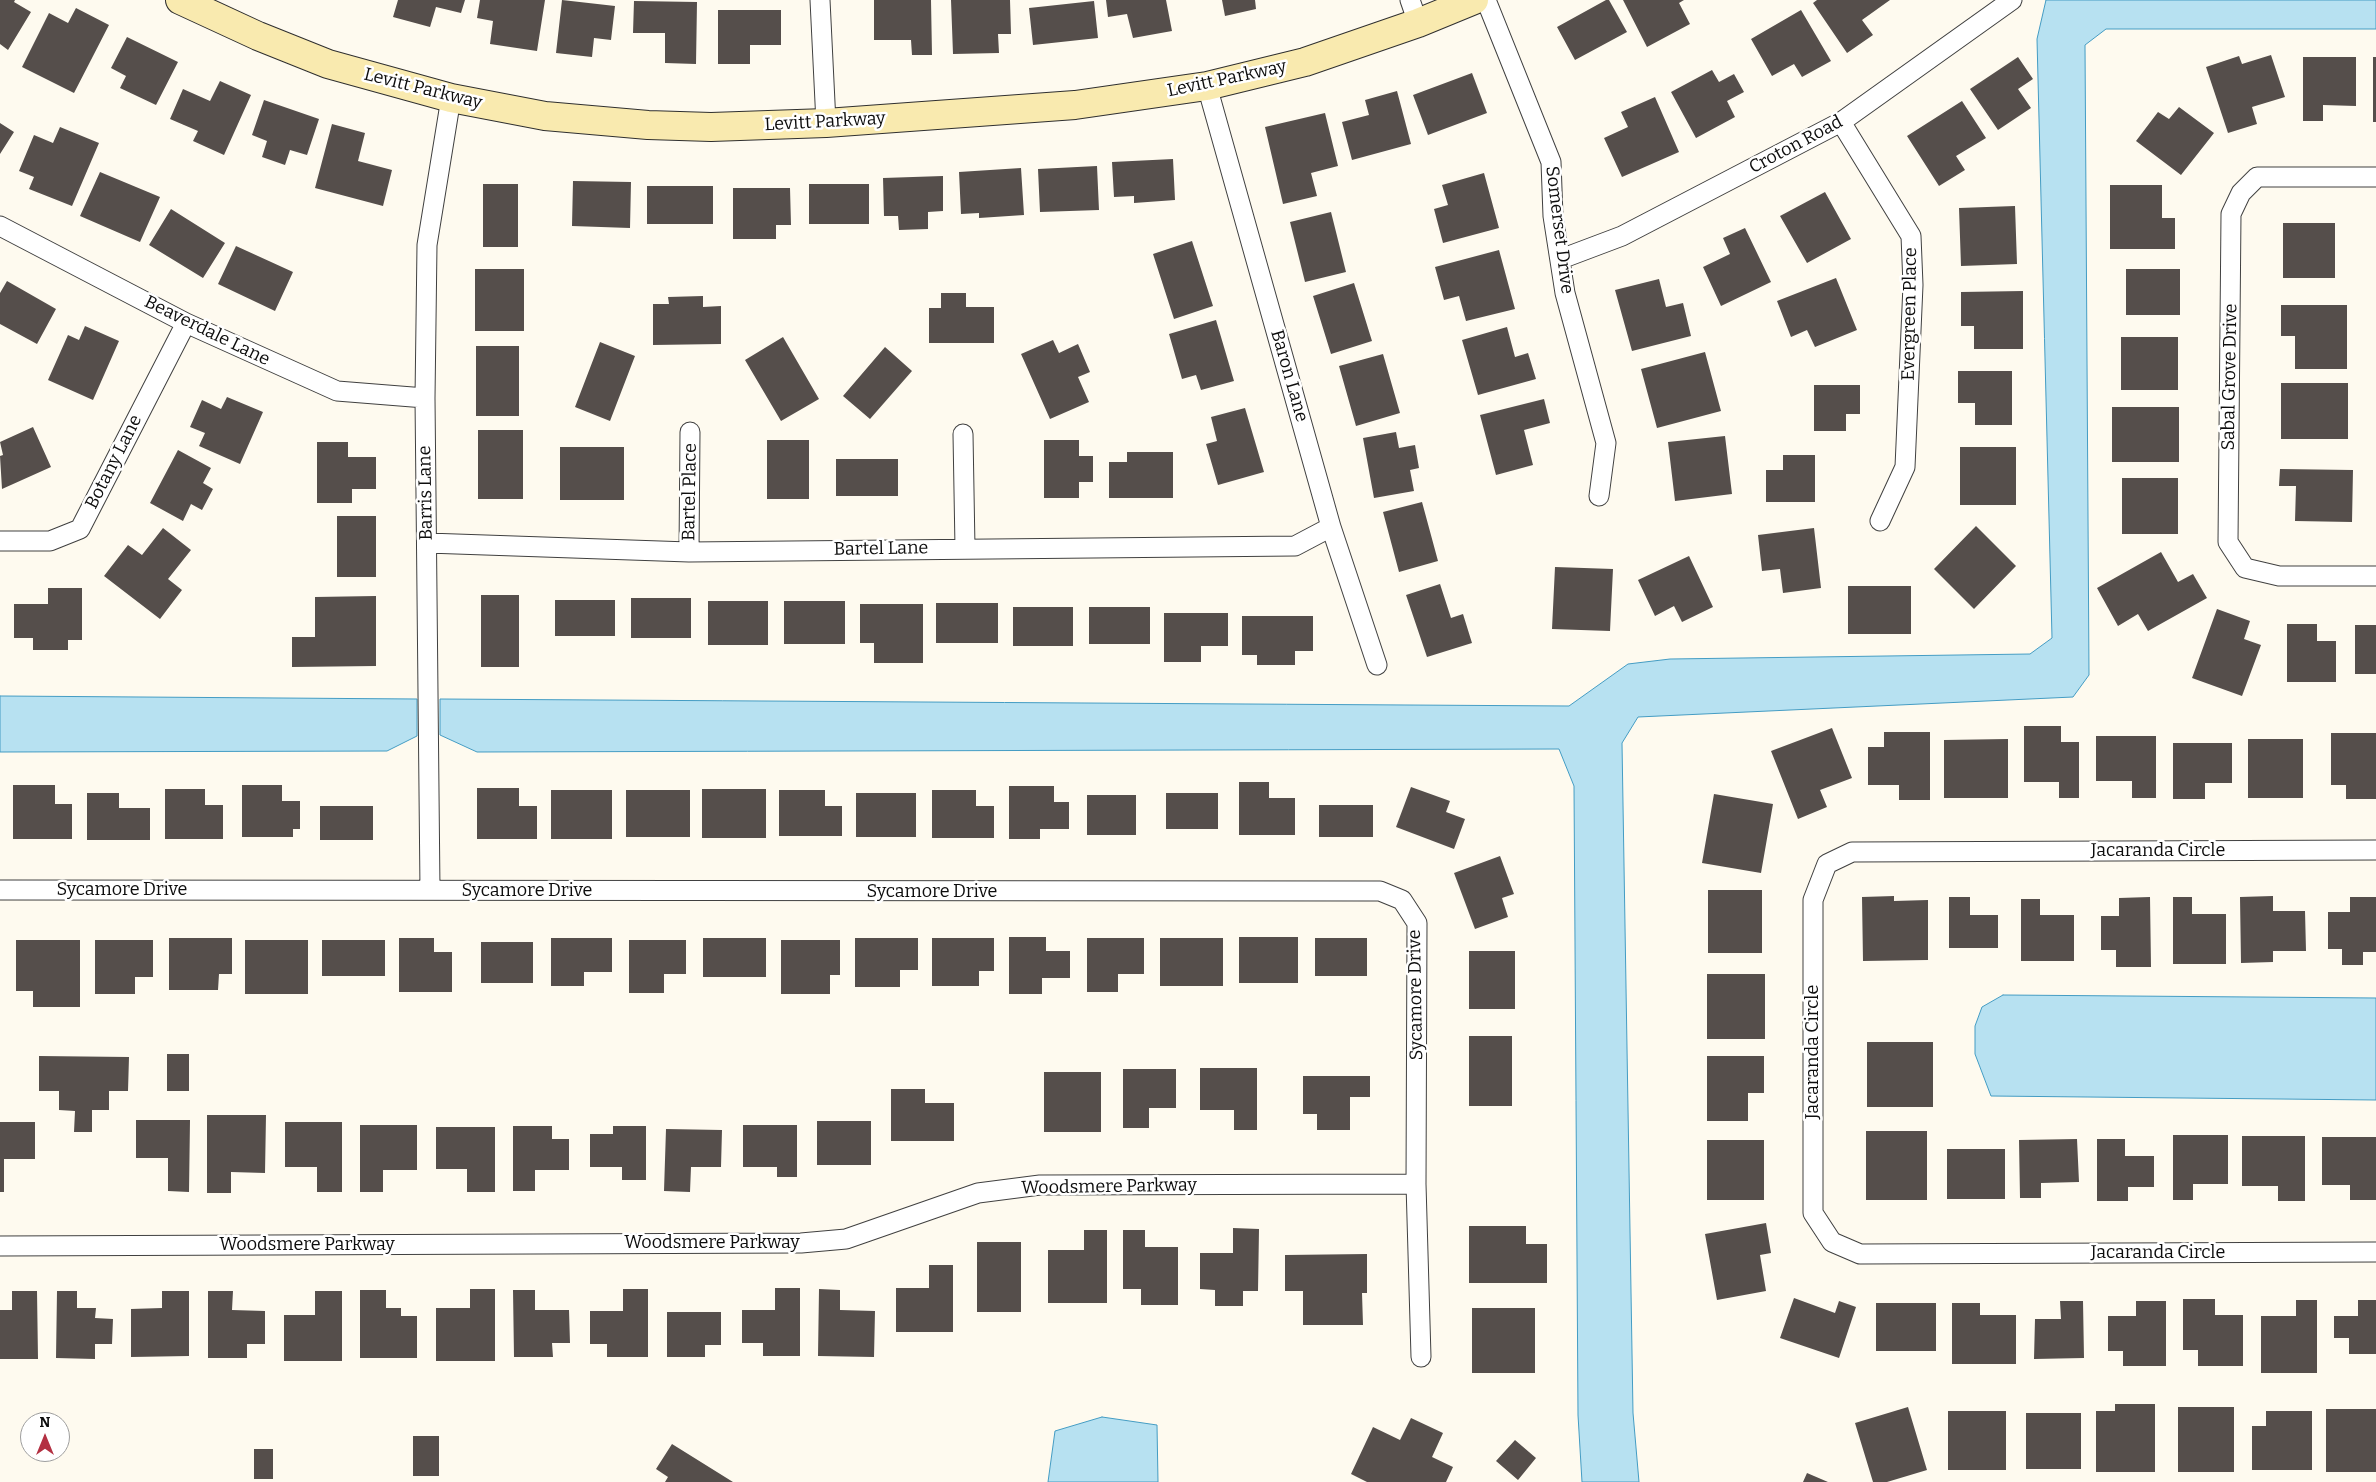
<!DOCTYPE html>
<html>
<head>
<meta charset="utf-8">
<style>
  body { margin:0 }
  #map { position:relative; width:2376px; height:1482px; overflow:hidden; background:#fefaef; font-family:Bitter,serif }
  canvas { display:block }
  .north { position:absolute; left:20px; top:1412px; width:50px; height:50px; box-sizing:border-box; background:#fff; border:1px solid #9e9e9e; border-radius:50%; rotate:0deg; font-size:14px; font-weight:700; line-height:20px; text-align:center; color:#0d0d0d }
  .north::after { content:''; display:block; margin:auto; width:18px; height:22px; background:#b33042; clip-path:polygon(50% 0,100% 100%,50% 72%,0 100%) }
</style>
</head>
<body>
<div id="map">
<canvas width="2376" height="1482"></canvas>
<div class="north">N</div>
</div>
<script>
const context = document.querySelector('canvas').getContext('2d');
context.lineJoin = 'round';
function paint(path, color) { context.fillStyle = color; context.fill(path, 'evenodd'); }
const shape = rows => new Path2D(rows.map(r => 'M' + r).join(''));
function trace(path, color, width, dash) { context.strokeStyle = color; context.lineWidth = width; context.lineCap = dash ? 'butt' : 'round'; context.setLineDash(dash || []); context.stroke(path); }
function drawText(font, color, halo, rows, align = 'center') {
  context.font = font + ' Bitter,serif'; context.lineWidth = 5; context.setLineDash([]); context.textBaseline = 'middle'; context.strokeStyle = halo; context.fillStyle = color; for (const [text, x, y, turn = 0] of rows) {
    context.save(); context.translate(x, y); context.rotate((+turn || 0) * Math.PI / 180); context.textAlign = isNaN(turn) ? turn : align; if (halo) context.strokeText(text, 0, 0); context.fillText(text, 0, 0); context.restore();
  }
}
const water = shape([
  [2046,0,2376,0,2376,29,2106,29,2085,45,2089,675,2073,697,1638,717,1622,743,1633,1413,1639,1482,1582,1482,1578,1415,1574,786,1559,749,477,752,440,735,440,699,1569,706,1628,664,1670,659,2030,654,2052,638,2037,39,2046,0],
  [0,696,417,699,417,736,387,751,0,752,0,696],
  [2003,995,2376,998,2376,1100,1991,1096,1975,1054,1975,1026,1982,1007,2003,995],
  [1102,1417,1157,1425,1158,1482,1048,1482,1055,1431,1102,1417]
]);
const building = shape([
  [0,0,15,0,14,2,31,12,8,50,0,44],
  [398,0,465,0,461,13,436,7,430,27,393,17],
  [480,0,545,0,537,51,490,44,493,21,477,18],
  [562,0,615,6,611,40,594,38,592,57,556,53],
  [874,0,931,0,932,55,912,55,911,40,874,40],
  [951,0,1010,0,1011,34,998,34,999,53,953,54],
  [1106,0,1166,0,1172,31,1133,38,1127,14,1108,17],
  [1222,0,1255,0,1256,9,1225,16],
  [1606,0,1609,0,1627,32,1575,60,1557,27],
  [1623,0,1684,0,1679,3,1690,24,1647,47],
  [1817,0,1890,0,1862,20,1873,35,1847,53,1813,3],
  [634,1,697,2,696,64,665,63,665,33,633,33],
  [1094,1,1098,38,1033,45,1029,8],
  [76,8,109,25,74,93,22,67,49,13,68,23],
  [718,10,781,10,781,45,750,45,750,64,718,64],
  [1801,10,1831,61,1802,77,1794,64,1772,76,1751,39],
  [127,37,178,62,156,105,120,88,126,76,111,68],
  [2271,55,2285,97,2252,107,2257,124,2228,133,2206,67,2239,56,2242,64],
  [2018,57,2033,79,2018,89,2031,108,1998,130,1970,89],
  [2303,57,2356,57,2356,106,2323,105,2323,121,2303,121],
  [2373,57,2376,57,2376,122,2373,122],
  [1712,70,1719,82,1734,74,1744,92,1727,101,1735,117,1696,138,1671,92],
  [1472,73,1487,113,1428,135,1413,95],
  [220,81,251,95,224,155,193,141,198,131,170,119,183,89,210,101],
  [1397,91,1411,144,1352,160,1342,122,1369,115,1365,100],
  [1655,97,1679,152,1622,177,1604,138,1628,127,1621,112],
  [264,100,319,119,307,155,290,150,285,165,262,157,267,141,252,135],
  [1962,101,1986,138,1956,156,1965,170,1939,186,1907,136],
  [2179,107,2214,133,2181,175,2136,141,2158,112,2169,119],
  [1325,113,1338,166,1311,173,1317,196,1283,204,1265,127],
  [0,123,14,132,0,154],
  [332,124,365,133,358,161,392,170,383,206,315,188],
  [60,127,99,143,72,206,29,189,34,177,19,171,34,135,53,143],
  [1173,159,1175,200,1134,203,1134,196,1114,197,1112,162],
  [1097,166,1099,210,1040,212,1038,169],
  [1021,168,1024,215,979,218,979,213,961,214,959,172],
  [100,172,160,197,140,242,80,216],
  [1484,173,1499,228,1443,243,1434,209,1448,205,1442,185],
  [943,176,943,211,928,212,928,229,899,230,898,216,884,216,883,178],
  [573,181,631,182,630,228,572,226],
  [483,184,518,184,518,247,483,247],
  [809,184,869,184,869,224,809,224],
  [2110,185,2162,185,2162,218,2175,218,2175,249,2110,249],
  [647,186,713,186,713,224,647,224],
  [733,188,790,188,791,225,776,225,776,239,733,239],
  [1825,192,1851,239,1807,263,1780,216],
  [2015,206,2017,264,1961,266,1959,208],
  [171,209,225,243,203,278,149,245],
  [1331,212,1346,272,1305,282,1290,222],
  [2283,223,2335,223,2335,278,2283,278],
  [1745,228,1771,282,1721,306,1703,267,1730,254,1723,238],
  [1192,241,1213,306,1174,319,1153,254],
  [236,246,293,272,275,311,218,284],
  [1499,250,1515,309,1466,321,1459,296,1444,300,1435,267],
  [475,269,524,269,524,331,475,331],
  [2126,269,2180,269,2180,315,2126,315],
  [1836,278,1857,330,1815,347,1807,330,1791,337,1777,301],
  [1659,279,1666,307,1683,303,1691,336,1632,351,1615,290],
  [7,281,56,309,37,344,0,324,0,293],
  [1354,283,1372,341,1331,354,1313,296],
  [2023,291,2023,349,1974,349,1974,326,1961,326,1961,292],
  [941,293,966,293,966,307,994,307,994,343,929,343,929,308,941,308],
  [703,296,703,307,721,306,721,344,653,345,653,304,669,304,668,297],
  [2281,305,2347,305,2347,369,2295,369,2295,336,2281,336],
  [1216,320,1234,381,1201,390,1196,375,1182,379,1169,334],
  [85,326,119,341,93,400,48,380,68,335,79,340],
  [1507,327,1515,357,1528,353,1536,379,1478,395,1462,340],
  [783,337,819,399,781,421,745,360],
  [2121,337,2178,337,2178,390,2121,390],
  [1053,340,1059,353,1078,344,1090,372,1078,377,1089,402,1050,419,1021,354],
  [600,342,635,356,610,421,575,407],
  [476,346,519,346,519,416,476,416],
  [885,347,912,371,870,419,843,396],
  [1705,352,1721,411,1657,428,1641,369],
  [1383,354,1400,413,1356,426,1339,366],
  [1958,371,2012,371,2012,425,1975,425,1975,403,1958,403],
  [2281,383,2348,383,2348,439,2281,439],
  [1814,385,1860,385,1860,414,1846,414,1846,431,1814,431],
  [227,397,263,412,240,464,199,446,205,433,190,427,202,400,221,409],
  [1544,399,1550,423,1524,430,1533,465,1496,475,1480,415],
  [2112,407,2179,407,2179,462,2112,462],
  [1245,408,1264,472,1218,485,1206,444,1217,441,1211,417],
  [33,427,51,467,2,489,0,456,3,455,0,442],
  [478,430,523,430,523,499,478,499],
  [1396,432,1399,448,1415,445,1419,468,1410,470,1414,491,1374,498,1363,438],
  [1725,436,1732,494,1675,501,1668,442],
  [767,440,809,440,809,499,767,499],
  [1044,440,1079,440,1079,456,1093,456,1093,482,1079,482,1079,498,1044,498],
  [317,442,348,442,348,457,376,457,376,489,352,489,352,503,317,503],
  [560,447,624,447,624,500,560,500],
  [1960,447,2016,447,2016,505,1960,505],
  [178,450,211,468,203,483,213,489,202,510,191,504,183,521,150,503],
  [1127,452,1173,452,1173,498,1109,498,1109,462,1127,462],
  [1783,455,1815,455,1815,502,1766,502,1766,470,1783,470],
  [836,459,898,459,898,496,836,496],
  [2280,469,2353,470,2352,522,2295,521,2296,486,2279,486],
  [2122,478,2178,478,2178,534,2122,534],
  [1422,502,1438,561,1399,572,1383,512],
  [337,516,376,516,376,577,337,577],
  [1976,526,2016,566,1974,609,1934,569],
  [163,528,191,550,168,579,182,590,160,619,104,576,128,545,142,555],
  [1814,528,1821,588,1783,593,1780,569,1762,571,1758,535],
  [2161,552,2178,582,2193,574,2207,598,2148,631,2138,614,2118,626,2097,588],
  [1689,556,1713,607,1682,622,1674,606,1655,616,1638,580],
  [1555,567,1613,569,1610,631,1552,629],
  [1440,584,1451,618,1463,614,1472,643,1427,657,1406,595],
  [1848,586,1911,586,1911,634,1848,634],
  [48,588,82,588,82,640,68,640,68,650,33,650,33,638,14,638,14,604,48,604],
  [481,595,519,595,519,667,481,667],
  [376,596,376,666,292,667,292,637,315,637,315,597],
  [631,598,691,598,691,638,631,638],
  [555,600,615,600,615,636,555,636],
  [708,601,768,601,768,645,708,645],
  [784,601,845,601,845,644,784,644],
  [936,603,998,603,998,643,936,643],
  [860,604,923,604,923,663,874,663,874,643,860,643],
  [1013,607,1073,607,1073,646,1013,646],
  [1089,607,1150,607,1150,644,1089,644],
  [2217,609,2250,621,2244,639,2261,645,2242,696,2192,678],
  [1164,613,1228,613,1228,646,1201,646,1201,662,1164,662],
  [1242,616,1313,616,1313,651,1295,651,1295,665,1257,665,1257,655,1242,655],
  [2287,624,2317,624,2317,641,2336,641,2336,682,2287,682],
  [2355,625,2376,625,2376,674,2355,674],
  [2024,726,2061,726,2061,742,2079,742,2079,798,2059,798,2059,782,2024,782],
  [1832,728,1852,778,1820,790,1827,807,1798,819,1771,751],
  [1884,732,1930,732,1930,800,1899,800,1899,785,1868,785,1868,747,1884,747],
  [2331,733,2376,733,2376,799,2346,799,2346,785,2331,785],
  [2096,736,2156,736,2156,798,2132,798,2132,781,2096,781],
  [2008,739,2008,798,1944,798,1944,740],
  [2248,739,2303,739,2303,798,2248,798],
  [2173,743,2232,743,2232,783,2205,783,2205,799,2173,799],
  [1239,782,1269,782,1269,798,1295,798,1295,835,1239,835],
  [13,785,55,785,55,804,72,804,72,839,13,839],
  [242,785,282,785,282,801,300,801,300,829,293,829,293,837,242,837],
  [1009,786,1054,786,1054,802,1069,802,1069,829,1040,829,1040,839,1009,839],
  [1411,787,1450,801,1446,812,1465,819,1454,849,1396,827],
  [477,788,519,788,519,806,537,806,537,839,477,839],
  [165,789,205,789,205,805,223,805,223,839,165,839],
  [702,789,766,789,766,838,702,838],
  [551,790,612,790,612,839,551,839],
  [626,790,690,790,690,837,626,837],
  [779,790,825,790,825,806,842,806,842,836,779,836],
  [932,790,976,790,976,806,994,806,994,838,932,838],
  [87,793,119,793,119,808,150,808,150,840,87,840],
  [856,793,916,793,916,837,856,837],
  [1166,793,1218,793,1218,829,1166,829],
  [1714,794,1773,804,1761,873,1702,863],
  [1087,795,1136,795,1136,835,1087,835],
  [1319,805,1373,805,1373,837,1319,837],
  [320,806,373,806,373,840,320,840],
  [1500,856,1514,894,1502,898,1508,917,1475,929,1454,873],
  [1708,890,1762,890,1762,953,1708,953],
  [1894,896,1894,901,1928,900,1928,960,1863,961,1862,897],
  [2273,896,2273,911,2305,911,2306,951,2273,951,2273,962,2241,963,2240,897],
  [1949,897,1970,897,1970,915,1998,915,1998,948,1949,948],
  [2150,897,2151,967,2116,967,2116,950,2101,950,2101,916,2119,916,2119,898],
  [2173,897,2192,897,2192,914,2226,914,2226,964,2173,964],
  [2350,897,2376,897,2376,952,2363,952,2363,965,2342,965,2342,949,2328,949,2328,912,2350,912],
  [2021,899,2040,899,2040,915,2074,915,2074,961,2021,961],
  [1009,937,1046,937,1046,951,1070,951,1070,978,1042,978,1042,994,1009,994],
  [1239,937,1298,937,1298,983,1239,983],
  [169,938,232,938,232,974,219,974,218,990,169,990],
  [399,938,434,938,434,952,452,952,452,992,399,992],
  [551,938,612,938,612,972,584,972,584,986,551,986],
  [703,938,766,938,766,977,703,977],
  [855,938,918,938,918,970,900,970,900,987,855,987],
  [932,938,994,938,994,971,979,971,979,986,932,986],
  [1087,938,1144,938,1144,974,1118,974,1118,992,1087,992],
  [1160,938,1223,938,1223,986,1160,986],
  [1315,938,1367,938,1367,976,1315,976],
  [16,940,80,940,80,1007,33,1007,33,991,16,991],
  [95,940,153,940,153,977,135,977,135,994,95,994],
  [245,940,308,940,308,994,245,994],
  [322,940,385,940,385,976,322,976],
  [629,940,686,940,686,974,664,974,664,993,629,993],
  [781,940,840,940,840,975,830,975,830,994,781,994],
  [481,942,533,942,533,983,481,983],
  [1469,951,1515,951,1515,1009,1469,1009],
  [1707,974,1765,974,1765,1039,1707,1039],
  [1469,1036,1512,1036,1512,1106,1469,1106],
  [1867,1042,1933,1042,1933,1107,1867,1107],
  [167,1054,189,1054,189,1091,167,1091],
  [39,1056,129,1057,128,1091,109,1091,109,1110,92,1110,92,1132,74,1132,75,1111,59,1110,59,1091,39,1091],
  [1707,1056,1764,1056,1764,1093,1748,1093,1748,1121,1707,1121],
  [1200,1068,1257,1068,1257,1130,1234,1130,1234,1110,1200,1110],
  [1123,1069,1176,1069,1176,1108,1149,1108,1149,1128,1123,1128],
  [1044,1072,1101,1072,1101,1132,1044,1132],
  [1303,1076,1370,1076,1370,1097,1350,1097,1350,1130,1317,1130,1317,1114,1303,1114],
  [891,1089,925,1089,925,1103,954,1103,954,1141,891,1141],
  [207,1115,266,1115,265,1173,231,1172,231,1193,207,1193],
  [136,1120,190,1120,189,1192,168,1191,168,1158,136,1158],
  [817,1121,871,1121,871,1165,817,1165],
  [0,1122,35,1122,35,1159,4,1159,4,1192,0,1192],
  [285,1122,342,1122,342,1192,317,1192,317,1167,285,1167],
  [360,1125,417,1125,417,1170,383,1170,383,1192,360,1192],
  [743,1125,797,1125,797,1177,777,1177,777,1167,743,1167],
  [513,1126,552,1126,552,1139,569,1139,569,1170,535,1170,535,1191,513,1191],
  [613,1126,646,1126,646,1180,622,1180,622,1167,590,1167,590,1134,613,1134],
  [436,1127,495,1127,495,1192,467,1192,467,1169,436,1169],
  [666,1129,722,1130,721,1167,691,1167,690,1192,664,1191],
  [1866,1131,1927,1131,1927,1200,1866,1200],
  [2173,1135,2228,1135,2228,1184,2193,1184,2193,1200,2173,1200],
  [2242,1136,2305,1136,2305,1201,2278,1201,2278,1186,2242,1186],
  [2322,1137,2376,1137,2376,1200,2350,1200,2350,1185,2322,1185],
  [2077,1139,2079,1182,2041,1183,2041,1198,2020,1198,2019,1140],
  [2097,1139,2125,1139,2125,1156,2154,1156,2154,1187,2128,1187,2128,1201,2097,1201],
  [1707,1140,1764,1140,1764,1200,1707,1200],
  [1947,1149,2005,1149,2005,1199,1947,1199],
  [1766,1223,1771,1253,1760,1255,1766,1291,1717,1300,1705,1234],
  [1469,1226,1526,1226,1526,1244,1547,1244,1547,1283,1469,1283],
  [1233,1228,1259,1229,1258,1291,1243,1291,1243,1306,1215,1306,1215,1290,1200,1289,1200,1253,1233,1253],
  [1084,1230,1107,1230,1107,1303,1048,1303,1048,1250,1084,1250],
  [1123,1230,1145,1230,1145,1247,1178,1247,1178,1305,1141,1305,1141,1289,1123,1289],
  [977,1242,1021,1242,1021,1312,977,1312],
  [1367,1254,1367,1293,1362,1293,1363,1325,1303,1325,1303,1291,1285,1291,1285,1255],
  [929,1265,953,1265,953,1332,896,1332,896,1288,929,1288],
  [775,1288,800,1288,800,1356,763,1356,763,1343,742,1343,742,1310,775,1310],
  [470,1289,495,1289,495,1361,436,1361,436,1308,470,1308],
  [623,1289,648,1289,648,1357,607,1357,607,1344,590,1344,590,1311,623,1311],
  [819,1289,840,1290,840,1310,875,1311,874,1357,818,1356],
  [360,1290,386,1290,386,1308,401,1308,401,1316,417,1316,417,1358,360,1358],
  [513,1290,535,1290,535,1310,569,1310,570,1343,552,1343,553,1357,514,1357],
  [12,1291,37,1291,38,1359,0,1359,0,1310,12,1310],
  [57,1291,77,1291,77,1308,96,1308,95,1318,113,1319,112,1344,95,1344,95,1359,56,1358],
  [162,1291,189,1291,189,1356,131,1357,131,1309,162,1308],
  [208,1291,233,1291,232,1310,265,1311,265,1344,247,1344,247,1358,208,1358],
  [315,1291,342,1291,342,1361,284,1361,284,1315,315,1315],
  [1794,1298,1835,1313,1839,1301,1856,1307,1839,1358,1780,1338],
  [2183,1299,2215,1299,2215,1315,2243,1315,2243,1366,2198,1366,2198,1350,2183,1350],
  [2296,1300,2317,1300,2317,1373,2261,1373,2261,1316,2296,1316],
  [2358,1300,2376,1300,2376,1354,2349,1354,2349,1338,2334,1338,2334,1316,2358,1316],
  [2060,1301,2083,1301,2084,1358,2034,1359,2035,1319,2061,1319],
  [2136,1301,2166,1301,2166,1366,2123,1366,2123,1351,2108,1351,2108,1316,2136,1316],
  [1876,1303,1936,1303,1936,1351,1876,1351],
  [1952,1303,1980,1303,1980,1315,2016,1315,2016,1364,1952,1364],
  [1472,1308,1535,1308,1535,1373,1472,1373],
  [667,1312,721,1312,721,1345,705,1345,705,1357,667,1357],
  [2115,1404,2155,1404,2155,1472,2096,1472,2096,1411,2115,1411],
  [1908,1407,1927,1470,1887,1482,1873,1482,1855,1423],
  [2178,1407,2234,1407,2234,1472,2178,1472],
  [2326,1409,2376,1409,2376,1472,2326,1472],
  [1948,1411,2006,1411,2006,1470,1948,1470],
  [2266,1411,2312,1411,2312,1470,2252,1470,2252,1426,2266,1426],
  [2026,1413,2081,1413,2081,1469,2026,1469],
  [1411,1418,1443,1433,1432,1457,1453,1467,1446,1482,1367,1482,1351,1474,1373,1427,1400,1440],
  [413,1436,439,1436,439,1476,413,1476],
  [1515,1440,1536,1458,1518,1480,1496,1461],
  [672,1444,733,1482,665,1482,668,1477,656,1469],
  [254,1449,273,1449,273,1479,254,1479],
  [1807,1473,1828,1482,1803,1482]
]);
const street = shape([
  [820,0,826,123],
  [1410,0,1418,23],
  [1486,0,1551,162,1553,216,1565,293,1606,443,1599,496],
  [1207,86,1331,527,1377,665],
  [1841,122,1911,236,1913,285,1905,467,1880,521],
  [2376,177,2257,177,2241,193,2231,214,2228,542,2245,568,2279,576,2376,576],
  [0,226,186,323,337,391,425,398],
  [1561,259,1622,236,1841,122,2012,0],
  [963,434,965,548],
  [0,541,50,541,80,529,186,323],
  [427,543,689,552,1295,546,1331,527],
  [689,552,690,432],
  [2376,850,1852,852,1827,864,1813,900,1813,1213,1832,1242,1860,1254,2376,1252],
  [0,890,1380,891,1402,900,1417,923,1416,1184,1421,1357],
  [430,890,425,398,427,245,451,98],
  [0,1246,801,1243,846,1239,978,1193,1040,1185,1416,1184]
]);
const secondary = shape([
  [180,0,258,36,328,64,451,98,545,116,648,125,711,127,826,123,1075,105,1207,86,1305,62,1418,23,1474,0]
]);
const streetNames = [
  ["Levitt Parkway",1227,79,-12],
  ["Levitt Parkway",423,89,14],
  ["Levitt Parkway",825,122,-3],
  ["Croton Road",1796,145,-28],
  ["Somerset Drive",1559,230,83],
  ["Evergreen Place",1910,314,-89],
  ["Beaverdale Lane",207,331,26],
  ["Baron Lane",1289,376,74],
  ["Sabal Grove Drive",2230,377,-89],
  ["Botany Lane",114,462,-63],
  ["Bartel Place",690,492,-89],
  ["Barris Lane",426,493,-91],
  ["Bartel Lane",881,549,-1],
  ["Jacaranda Circle",2158,851],
  ["Sycamore Drive",122,890],
  ["Sycamore Drive",527,891],
  ["Sycamore Drive",932,892],
  ["Sycamore Drive",1416,995,-91],
  ["Jacaranda Circle",1813,1052,-90],
  ["Woodsmere Parkway",1109,1187,-1],
  ["Woodsmere Parkway",712,1243],
  ["Woodsmere Parkway",307,1245],
  ["Jacaranda Circle",2158,1253]
];
paint(water, '#b7e1f1');
trace(water, '#449cc3', 1);
paint(building, '#554e4b');
trace(street, '#404040', 21);
trace(secondary, '#2f2f2f', 30);
trace(street, '#fff', 19);
trace(secondary, '#f9eaaf', 28);
drawText('18px', '#0d0d0d', '#fff', streetNames);
</script>
</body>
</html>
